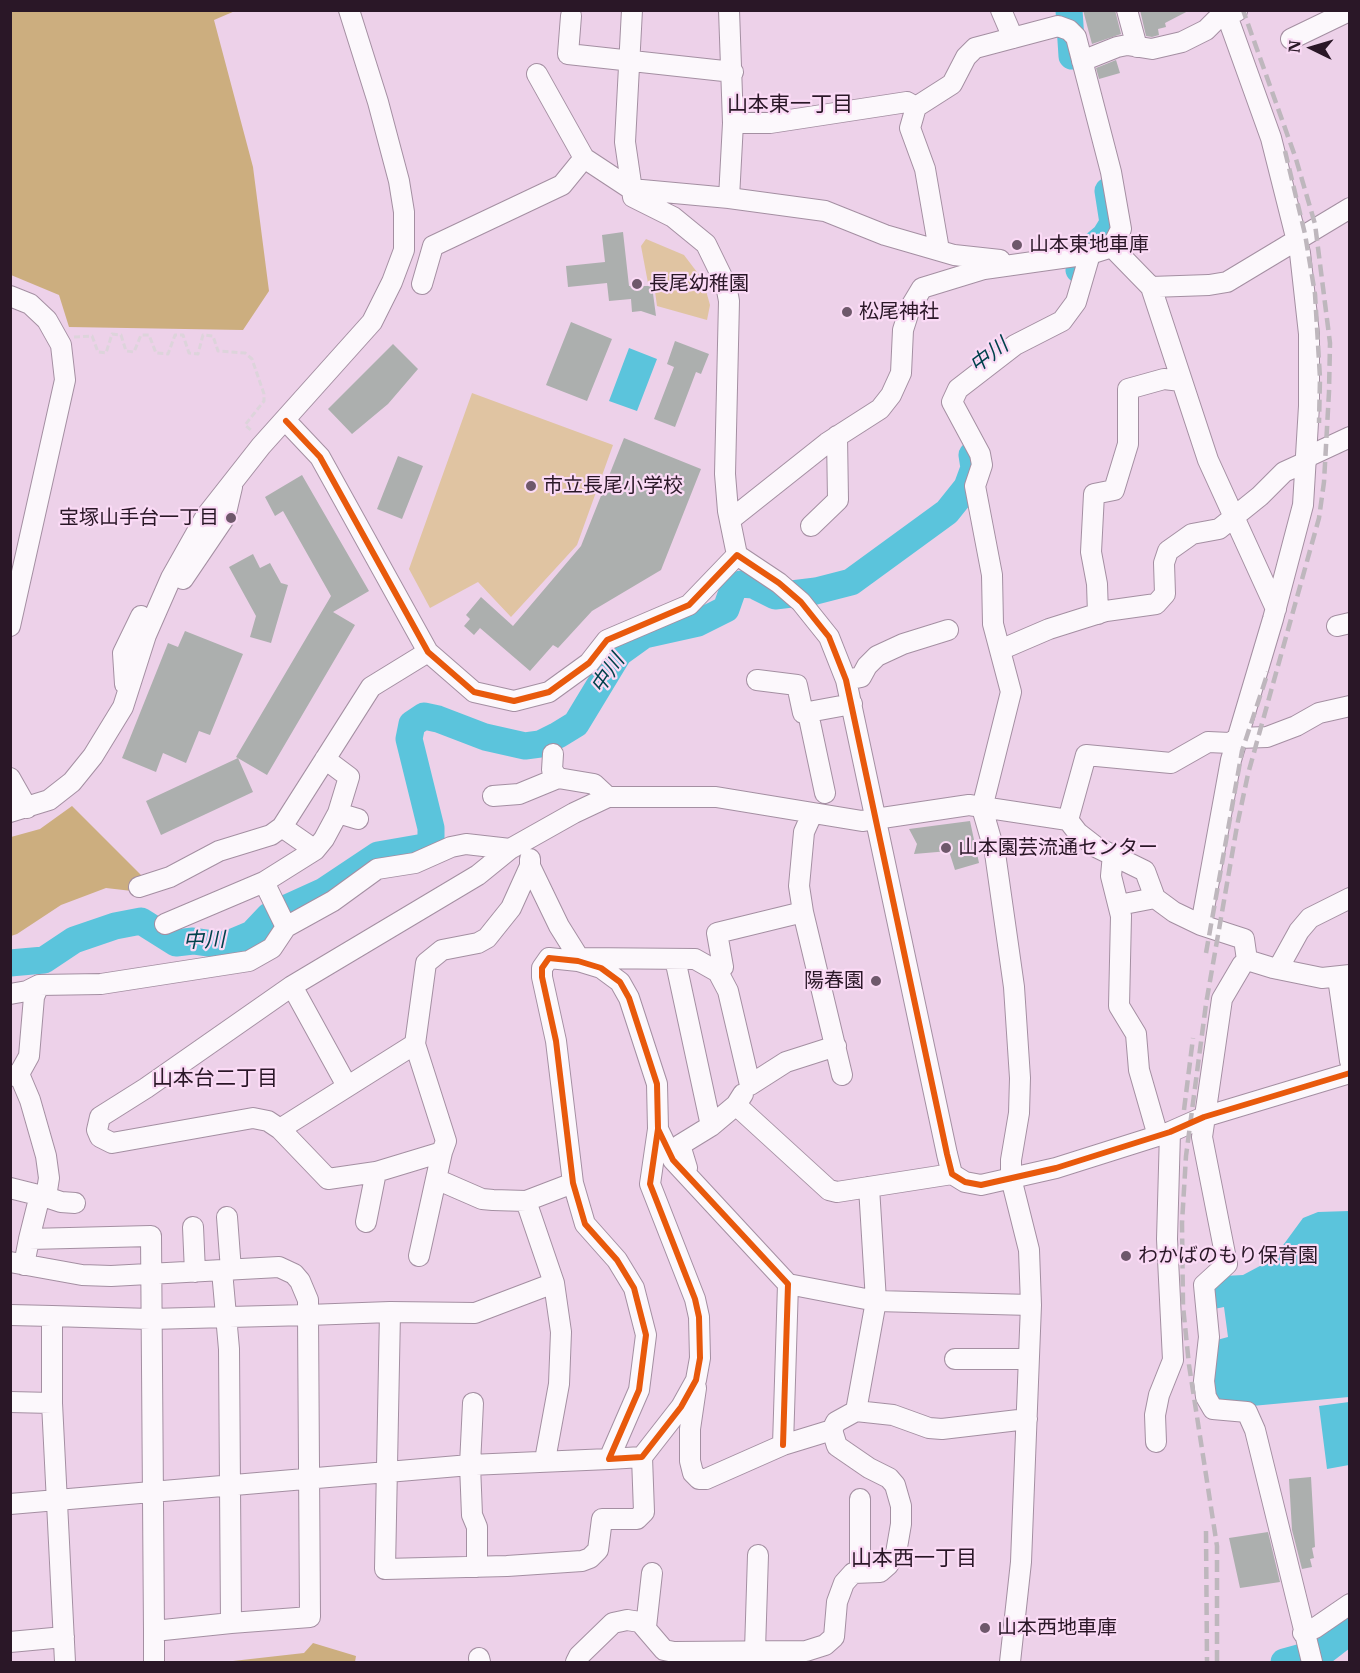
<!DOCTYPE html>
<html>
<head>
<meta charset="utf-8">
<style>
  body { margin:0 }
  #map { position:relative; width:1360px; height:1673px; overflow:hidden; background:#edd1e9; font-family:"IBM Plex Serif",serif }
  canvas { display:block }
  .frame { position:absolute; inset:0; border:12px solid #2a1727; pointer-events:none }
  .north { position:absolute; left:1282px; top:18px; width:60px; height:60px; -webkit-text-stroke:4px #fadaf5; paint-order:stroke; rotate:275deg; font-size:16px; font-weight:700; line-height:24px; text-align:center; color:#2a1727 }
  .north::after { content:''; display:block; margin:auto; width:21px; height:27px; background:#2a1727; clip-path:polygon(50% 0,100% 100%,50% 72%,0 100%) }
</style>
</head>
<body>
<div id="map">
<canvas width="1360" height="1673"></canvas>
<div class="frame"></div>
<div class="north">N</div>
</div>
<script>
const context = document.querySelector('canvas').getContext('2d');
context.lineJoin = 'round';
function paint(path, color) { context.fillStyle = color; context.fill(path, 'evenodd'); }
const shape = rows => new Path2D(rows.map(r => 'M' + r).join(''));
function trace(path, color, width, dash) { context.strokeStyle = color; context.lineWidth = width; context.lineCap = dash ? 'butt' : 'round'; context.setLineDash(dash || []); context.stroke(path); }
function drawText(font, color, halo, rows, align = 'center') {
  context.font = font + ' "IBM Plex Serif","Noto Sans JP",serif'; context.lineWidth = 4.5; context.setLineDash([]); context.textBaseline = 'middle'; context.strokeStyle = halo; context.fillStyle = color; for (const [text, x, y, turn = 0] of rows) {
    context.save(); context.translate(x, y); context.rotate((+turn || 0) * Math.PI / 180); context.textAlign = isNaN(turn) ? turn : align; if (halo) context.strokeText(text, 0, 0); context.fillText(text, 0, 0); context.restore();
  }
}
const green = shape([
  [646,239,684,255,703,280,710,305,707,320,657,306,654,284,648,283,641,246],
  [472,393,613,445,577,545,511,617,478,582,430,608,409,569]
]);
const forest = shape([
  [10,11,235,11,214,20,253,167,269,291,243,330,69,327,59,295,11,275],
  [72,806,143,877,132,891,106,888,61,905,17,934,11,936,11,837,40,829],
  [313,1643,356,1656,355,1662,224,1662,304,1653]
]);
const water = shape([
  [629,348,657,359,637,411,609,401],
  [1349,1211,1349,1397,1252,1406,1213,1405,1213,1341,1228,1337,1224,1307,1209,1310,1207,1298,1224,1276,1243,1275,1273,1259,1303,1218,1318,1212],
  [1349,1402,1349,1465,1327,1469,1319,1406]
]);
const river = shape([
  [1069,10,1072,56],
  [1079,270,1092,247,1105,236,1113,223,1108,191],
  [10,963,44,960,74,940,115,926,141,921,176,943,193,941,221,945,233,942,252,934,269,916,324,891,378,855,424,847,431,841,431,828,409,739,412,724,424,716,438,719,485,737,525,746,540,744,558,735,576,724,619,653,644,635,698,623,726,609,733,589,741,584,753,585,775,596,816,591,851,582,947,512,967,487,974,468,972,455],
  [1284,1662,1324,1651,1350,1631]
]);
const building = shape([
  [1083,10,1115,10,1121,34,1092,44],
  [1140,10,1190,10,1165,23,1166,27,1158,29,1159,35,1152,37,1146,36],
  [1116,60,1120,73,1099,79,1096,68],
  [623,232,629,286,652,286,656,316,641,311,632,312,631,299,609,301,607,283,568,287,566,266,605,262,602,235],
  [571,322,612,339,587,401,546,385],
  [675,341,709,354,701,374,696,372,675,427,654,419,674,367,667,364],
  [393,344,418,369,388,404,352,434,328,409],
  [624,438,701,469,661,570,592,611,558,648,553,645,530,671,480,628,474,635,464,626,470,619,466,615,481,597,513,626,581,546],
  [398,456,423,466,402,519,377,509],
  [302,475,369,591,333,612,355,625,267,775,236,757,331,596,283,511,275,516,265,497],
  [253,554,260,568,270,563,281,583,288,585,271,643,250,637,256,616,229,567],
  [185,631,243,654,210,735,199,731,186,763,163,753,156,772,122,758,168,643,178,647],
  [238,758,253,792,161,835,146,801],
  [970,821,979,863,955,870,949,851,914,854,917,844,909,829],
  [1311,1477,1315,1547,1312,1548,1314,1558,1310,1559,1312,1567,1302,1569,1292,1530,1289,1479],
  [1268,1532,1280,1582,1240,1588,1229,1538]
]);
const path = shape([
  [74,337,92,336,98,352,106,353,112,334,121,335,126,351,134,352,141,335,149,335,156,353,168,354,175,335,183,335,189,353,198,354,203,335,213,336,218,351,245,353,252,359,264,394,264,401,245,425,252,431]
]);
const minor = shape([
  [632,10,625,142,633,197,673,217,706,244,726,285,729,301,725,474,728,511,737,555],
  [729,10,733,123],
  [1001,10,1013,38],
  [1127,10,1137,47],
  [571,16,568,54,733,72],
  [1291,39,1347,12],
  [1082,61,1117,47,1127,45,1152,49,1182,42,1206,30,1216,20,1237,11],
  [537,74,584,158,631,189,729,198,733,123,770,123,907,102,916,107,952,84,966,57,975,48,1058,26,1069,30,1076,37,1111,172,1121,229,1112,247,1151,287,1208,460,1276,609],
  [916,107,910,128,925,169,939,250],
  [729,198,825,211,885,235,954,255,1000,260],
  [422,284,433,246,562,185,584,158],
  [1151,287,1209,285,1227,282,1350,208],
  [10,296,30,304,47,320,61,345,65,380,10,626],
  [286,421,320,457,428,652,474,692,514,701,549,692,589,663,607,640,689,605,737,555,779,583,801,602,829,637,846,680,947,1154,952,1174,965,1182,981,1185,1056,1168,1170,1132,1204,1117,1350,1073],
  [1307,457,1350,437],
  [730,520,827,443,880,409,891,395,901,373,903,330,910,308,922,288,984,269,1090,254],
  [811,526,838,500,837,436],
  [183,579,225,517,232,487],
  [1098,614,1097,584,1091,552,1094,494,1114,490,1128,444,1128,389,1164,379,1181,381],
  [1337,626,1350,623],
  [1000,650,1049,629,1106,611,1156,604,1165,594,1164,563,1168,551,1192,534,1219,529,1260,496,1284,472,1306,462],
  [757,680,797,685,803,713,852,704],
  [846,680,861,677,867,666,877,656,903,644,948,630],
  [125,684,123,653,141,616],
  [808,713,825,793],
  [553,754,552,770,558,778,594,784,608,797,716,797,862,821,969,805,1068,820,1078,833,1096,847,1145,871,1155,898,1174,912,1201,925,1244,939,1247,960],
  [10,778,27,808],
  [493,796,519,794,558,778],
  [10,812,49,800,72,782,93,756,123,707,146,635,171,578,206,516,261,446,372,322,392,282,404,250,404,212,399,181,378,102,349,10],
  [338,813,358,819],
  [812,814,804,832,799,886,803,912,842,1075],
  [1068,820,1086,755,1171,763,1208,742,1230,743,1238,738,1267,737,1296,726,1319,713,1350,706],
  [282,827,315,850],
  [1113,854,1111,876,1121,916,1119,1006,1136,1034,1139,1070,1158,1136],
  [530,866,559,926,579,958,695,959,718,972,728,991,750,1085,786,1062,836,1046],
  [264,882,286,927],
  [139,887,170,877,219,851,271,835,282,827,371,687,428,652],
  [1119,905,1155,898],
  [165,924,264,882,315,850,324,839,338,813,349,777,325,759],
  [1201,925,1231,760,1273,619,1303,505,1309,406,1309,334,1300,253,1271,138,1225,10],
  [675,959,711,1126],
  [1278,969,1299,931,1310,918,1350,898],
  [718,972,723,967,717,933,803,912],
  [1338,978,1350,1061],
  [292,986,347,1086],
  [10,994,27,991,39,985,101,984,249,961,272,948,286,927,333,901,377,869,415,863,451,847,466,844,510,849],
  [415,1044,280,1129,328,1179,376,1172,442,1152,419,1256],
  [19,1074,30,1100,46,1156,49,1178,46,1197,61,1202,75,1203],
  [10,1076,19,1074,29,1056,34,997,39,985],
  [736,1105,829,1190,837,1192,952,1174],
  [280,1129,268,1121,253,1118,112,1143,100,1137,97,1130,100,1117,146,1088,292,986,478,875,510,849,574,813,608,797],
  [658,1129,650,1184,695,1299,699,1317,700,1358,696,1380,681,1407,642,1457,609,1459,639,1390,646,1335,634,1288,617,1260,585,1224,573,1183,556,1041,542,977,542,968,549,958,578,961,601,968,620,982,629,998,657,1084,658,1129,673,1160,788,1284,783,1445],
  [442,1152,446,1141,415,1044,426,963,442,950,478,943,487,938,511,908,530,866,530,859],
  [687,1168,680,1145,711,1126,736,1105,743,1094],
  [436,1179,482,1199,493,1200,526,1201,573,1183],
  [10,1188,46,1197],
  [526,1201,554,1283,561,1332,559,1384,545,1460],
  [227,1217,231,1270],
  [366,1222,376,1172],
  [193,1227,195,1272],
  [29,1239,40,1195],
  [10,1262,82,1275,111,1276,279,1267,294,1274,300,1281,308,1300,308,1315,150,1319,52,1316,52,1403,10,1402],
  [24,1265,29,1239,151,1236,154,1631],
  [788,1284,876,1301,1031,1305],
  [390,1312,475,1313,554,1283],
  [10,1315,52,1316],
  [955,1359,1028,1359],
  [696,1388,690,1429,690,1461,693,1473,699,1479,706,1479,783,1445,832,1430],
  [52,1403,65,1662],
  [473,1403,470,1465,472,1515,477,1527,477,1567],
  [856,1411,876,1301,869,1187],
  [1156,1442,1155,1415,1159,1395,1173,1360,1167,1239,1170,1132],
  [860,1499,860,1562,865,1571],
  [10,1504,470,1465,609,1459],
  [231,1623,310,1617,308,1315,390,1312,385,1569,507,1566,582,1561,590,1558,598,1550,602,1519,637,1519,644,1512,642,1457],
  [646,1627,652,1573],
  [1303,1633,1315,1628,1350,1604],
  [10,1642,64,1637],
  [755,1650,758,1555],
  [479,1658,480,1662],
  [154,1662,154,1631,231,1623,229,1349,222,1271],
  [576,1662,579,1656,613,1623,627,1620,640,1622,664,1650,674,1652,806,1651,825,1645,834,1637,837,1602,844,1583,853,1573,880,1572,888,1565,896,1553,901,1524,901,1506,895,1485,889,1478,869,1468,837,1446,832,1430,836,1422,856,1411,893,1415,929,1428,942,1429,1027,1419],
  [1010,1662,1021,1562,1031,1305,1029,1250,1011,1178,1011,1160,1019,1113,1020,1078,1014,987,995,853,982,808,1011,692,993,624,992,575,975,486,982,465,980,454,952,402,958,389,1015,345,1062,321,1076,302,1090,254,1112,247],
  [1312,1662,1255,1430,1247,1412,1213,1409,1206,1397,1204,1381,1209,1337,1204,1285,1227,1264,1202,1137,1222,999,1242,965,1247,960,1273,968,1322,978,1350,975]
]);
const rail = shape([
  [1285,151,1305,234,1315,294,1320,378,1319,423],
  [1206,953,1242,751,1268,672],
  [1184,1110,1193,1038],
  [1206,1531,1207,1662],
  [1217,1662,1217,1546,1189,1365,1183,1306,1182,1223,1186,1156,1206,1004,1237,826,1248,774,1319,518,1324,482,1329,392,1330,343,1315,224,1296,159,1243,10]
]);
const cycleway = shape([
  [286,421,320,457,428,652,474,692,514,701,549,692,589,663,607,640,689,605,737,555,779,583,801,602,829,637,846,680,947,1154,952,1174,965,1182,981,1185,1056,1168,1170,1132,1204,1117,1350,1073],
  [658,1129,650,1184,695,1299,699,1317,700,1358,696,1380,681,1407,642,1457,609,1459,639,1390,646,1335,634,1288,617,1260,585,1224,573,1183,556,1041,542,977,542,968,549,958,578,961,601,968,620,982,629,998,657,1084,658,1129,673,1160,788,1284,783,1445]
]);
const markers = [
  [1017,245,6,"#6e586b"],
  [637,284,6,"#6e586b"],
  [847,312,6,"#6e586b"],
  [531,486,6,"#6e586b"],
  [231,518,6,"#6e586b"],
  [946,848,6,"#6e586b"],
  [876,981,6,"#6e586b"],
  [1126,1256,6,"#6e586b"],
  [985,1628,6,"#6e586b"]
];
const poiNames = [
  ["山本東地車庫",1029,245],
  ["長尾幼稚園",649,284],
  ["松尾神社",859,312],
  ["市立長尾小学校",543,486],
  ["宝塚山手台一丁目",219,518,"right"],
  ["山本園芸流通センター",958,848],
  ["陽春園",864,981,"right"],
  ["わかばのもり保育園",1138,1256],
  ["山本西地車庫",997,1628]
];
const neighbourhoodNames = [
  ["山本東一丁目",790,105],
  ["山本台二丁目",215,1079],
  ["山本西一丁目",914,1559]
];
const waterNames = [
  ["中川",989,356,-37],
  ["中川",608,674,-56],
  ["中川",204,941,-2]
];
paint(green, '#e0c4a2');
paint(forest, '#ccae7f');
paint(water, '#5bc4dc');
trace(river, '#5bc4dc', 27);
paint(building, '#acafae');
trace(minor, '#a48fa2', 22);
trace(path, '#ddd4db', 3, [6, 3]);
trace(minor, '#fcf8fc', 20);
trace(rail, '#beb7bd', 4.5, [12, 6]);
trace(cycleway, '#e8590c', 6);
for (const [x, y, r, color] of markers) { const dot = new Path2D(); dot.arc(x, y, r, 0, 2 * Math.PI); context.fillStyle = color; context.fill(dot); trace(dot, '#fadaf5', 2); }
drawText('20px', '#2a1727', '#fadaf5', poiNames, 'left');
drawText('21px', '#2a1727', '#fadaf5', neighbourhoodNames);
drawText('italic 21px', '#00424c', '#fadaf5', waterNames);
</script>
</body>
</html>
